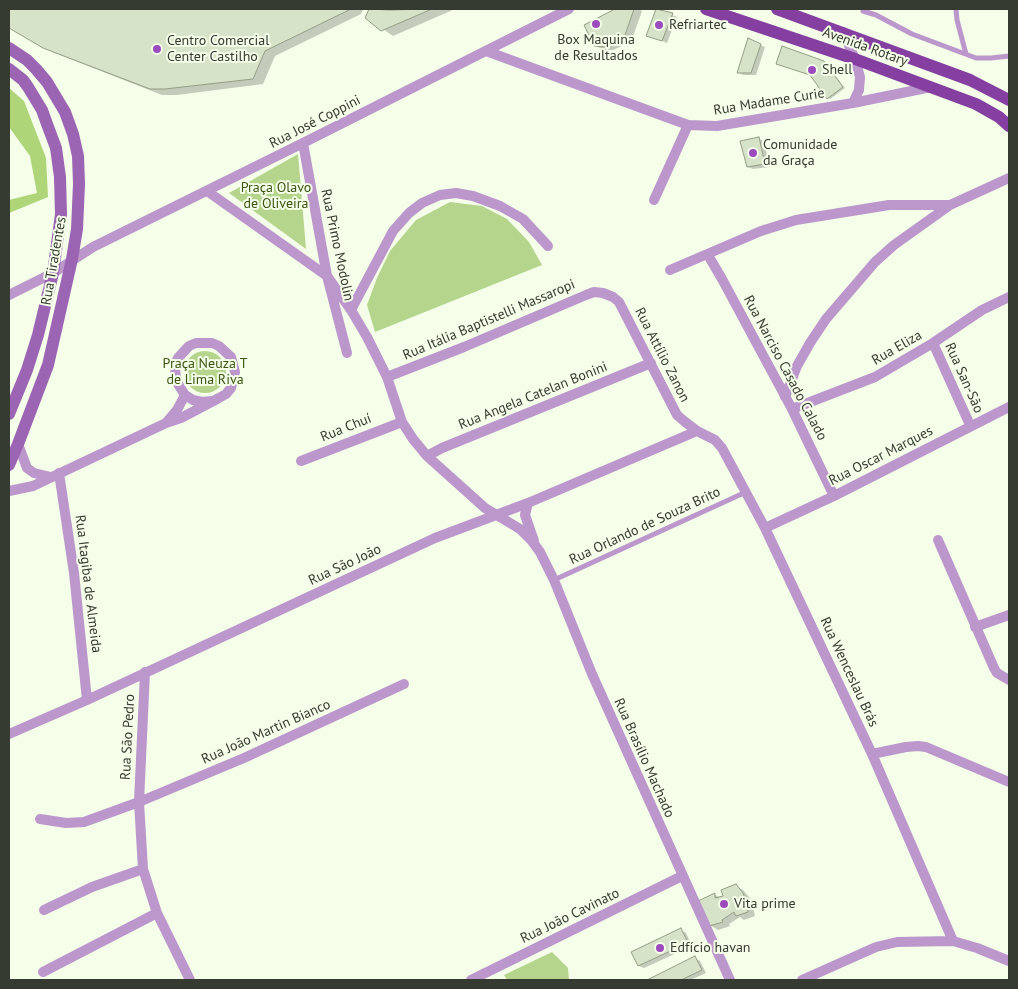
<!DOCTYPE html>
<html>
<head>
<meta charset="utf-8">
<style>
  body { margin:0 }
  #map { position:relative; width:1018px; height:989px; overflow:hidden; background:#f4fee9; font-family:"PT Sans",sans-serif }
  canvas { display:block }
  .frame { position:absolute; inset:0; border:10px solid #363b31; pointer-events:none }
</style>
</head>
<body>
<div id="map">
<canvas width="1018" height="989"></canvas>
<div class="frame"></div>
</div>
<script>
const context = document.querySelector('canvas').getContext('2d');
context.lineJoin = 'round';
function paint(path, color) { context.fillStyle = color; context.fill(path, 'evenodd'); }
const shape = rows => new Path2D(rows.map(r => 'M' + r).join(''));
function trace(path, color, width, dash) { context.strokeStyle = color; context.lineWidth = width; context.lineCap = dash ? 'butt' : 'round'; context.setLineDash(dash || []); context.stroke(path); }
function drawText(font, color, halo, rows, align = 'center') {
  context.font = font + ' "PT Sans",sans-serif'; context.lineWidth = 4; context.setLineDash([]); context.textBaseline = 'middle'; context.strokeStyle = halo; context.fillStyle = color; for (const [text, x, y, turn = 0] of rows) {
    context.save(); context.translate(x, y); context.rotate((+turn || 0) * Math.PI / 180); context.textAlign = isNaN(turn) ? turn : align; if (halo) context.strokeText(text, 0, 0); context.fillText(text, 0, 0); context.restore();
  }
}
const green = shape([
  [298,154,306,249,229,193],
  [450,202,482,206,507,219,529,242,542,265,375,332,367,305,377,278,390,251,416,220],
  '184 372a21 21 0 1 1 42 0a21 21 0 1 1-42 0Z',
  [552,952,568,968,569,980,507,980,504,975]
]);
const forest = shape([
  [9,88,24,101,46,158,48,197,9,213,9,200,37,193,30,156,9,127]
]);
const shadow = shape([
  [9,9,363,9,361,14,275,56,263,84,177,95,162,95,55,53,9,26],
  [371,9,385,9,390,11,396,9,455,9,393,36,366,17],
  [618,9,638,9,642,11,631,42,613,50,603,50,595,45,586,25],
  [657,9,677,17,667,43,648,35],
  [760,45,765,47,756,75,743,75,738,72],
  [823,62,845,88,830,99,828,98],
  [759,139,764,141,770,167,753,169,748,167],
  [735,886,743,890,751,899,755,916,744,920,740,917,729,924,730,926,718,930,710,925,715,895,721,898,725,897],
  [681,930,686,933,692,946,644,968,639,966,633,953],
  [695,958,700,961,706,973,690,980,648,980]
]);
const building = shape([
  [9,9,351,9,265,51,253,79,165,89,150,89,43,48,9,28,9,9],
  [369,9,390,10,432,9,381,31,365,18,369,9],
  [615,9,634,9,624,38,605,47,594,46,584,25,615,9],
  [656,9,673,13,662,41,646,36,656,9],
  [748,38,761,44,751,73,737,73,748,38],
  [782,46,824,61,843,87,827,99,810,75,776,64,782,46],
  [759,137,765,164,747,167,740,141,759,137],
  [736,884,743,893,747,902,748,912,736,916,734,912,722,920,723,922,709,926,698,901,715,893,715,898,723,896,721,890,736,884],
  [681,928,688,943,638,966,631,952,681,928],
  [695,956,702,970,681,980,647,980,695,956]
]);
const service = shape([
  [956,9,957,20,966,54],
  [863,11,876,15,912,34,976,58,991,58,1009,56],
  [554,580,746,492]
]);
const minor = shape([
  [843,32,855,59,860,77,859,90,853,103],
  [486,51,688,125,717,126,853,103,931,87],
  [303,143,327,276,347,353],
  [207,191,327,276,351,310,367,337,387,377,402,422,413,439,427,456,485,508,520,529,532,541,540,552,554,580,592,674,730,980],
  [654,200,688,125],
  [708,255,722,279,792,409,834,496],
  [670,270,761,231,796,220,889,205,950,205],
  [9,295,53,273,93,247,303,143,569,9],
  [351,310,393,231,409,213,422,203,440,195,456,193,473,196,500,206,523,219,548,246],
  [933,343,970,425],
  [387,377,464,347,586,295,594,292,603,293,613,297,619,302,677,415,684,421,697,431,715,440,722,448,765,528,872,754,953,941],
  [785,397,797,366,810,343,826,319,875,262,894,245,950,205,1009,178],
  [792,409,875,377,933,343,982,310,1009,297],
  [166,423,177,410,185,395],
  [18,444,27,468,34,473,51,477],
  [427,456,442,448,651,363],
  [301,461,402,422],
  [59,473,74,573,87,700],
  [9,491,33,486,166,423,181,418,219,398,226,394,231,388,235,372,231,357,219,346,212,343,196,343,189,346,178,358,175,365,176,381,185,395,193,400,202,402,212,401],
  [528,503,525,515,534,541],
  [765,528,834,496,1009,407],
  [938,540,994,668,997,673,1009,680],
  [975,627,1009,615],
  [145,672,139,802,143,869,157,913,190,980],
  [9,734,87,700,435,538,528,503,697,431],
  [872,754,906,747,918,746,926,747,1009,782],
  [40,819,66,823,84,822,139,802,244,758,404,684],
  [44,910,92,887,143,869],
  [43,972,157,913],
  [471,980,682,876],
  [802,980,876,947,897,942,953,941,977,948,1009,961]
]);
const secondary = shape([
  [9,48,27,60,36,69,47,82,65,112,73,134,78,156,79,184,77,229,72,259,48,365,18,444,9,465],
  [9,69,23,80,28,87,42,110,47,124,56,148,60,177,61,214,53,273,38,335,27,370,9,414]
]);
const primary = shape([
  [706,9,855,59,976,104,999,117,1009,126],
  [777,9,970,80,1009,100]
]);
const markers = [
  [596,24,5,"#9b4bbb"],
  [659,25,5,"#9b4bbb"],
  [157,49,5,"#9b4bbb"],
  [812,70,5,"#9b4bbb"],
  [753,153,5,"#9b4bbb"],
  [724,904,5,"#9b4bbb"],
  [660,948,5,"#9b4bbb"]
];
const poiNames = [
  ["Refriartec",669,25],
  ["Box Maquina",596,40,"center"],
  ["de Resultados",596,56,"center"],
  ["Centro Comercial",167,41],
  ["Center Castilho",167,57],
  ["Shell",822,70],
  ["Comunidade",763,145],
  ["da Graça",763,161],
  ["Vita prime",734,904],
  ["Edfício havan",670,948]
];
const streetNames = [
  ["Avenida Rotary",865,47,20],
  ["Rua Madame Curie",769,102,-9],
  ["Rua José Coppini",315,122,-27],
  ["Rua Primo Modolin",337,245,78],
  ["Rua Tiradentes",54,261,-80],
  ["Rua Itália Baptistelli Massaropi",489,320,-23],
  ["Rua Eliza",897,348,-30],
  ["Rua Attílio Zanon",662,355,63],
  ["Rua Narciso Casado Calado",785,368,62],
  ["Rua San-São",964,378,66],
  ["Rua Angela Catelan Bonini",533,396,-22],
  ["Rua Chuí",346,428,-22],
  ["Rua Oscar Marques",881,456,-27],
  ["Rua Orlando de Souza Brito",645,526,-25],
  ["Rua São João",345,565,-25],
  ["Rua Itagiba de Almeida",88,584,83],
  ["Rua Wenceslau Brás",849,672,65],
  ["Rua João Martin Bianco",266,732,-24],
  ["Rua São Pedro",128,737,-87],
  ["Rua Brasílio Machado",644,758,66],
  ["Rua João Cavinato",570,916,-26]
];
const parkNames = [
  ["Praça Olavo",276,188],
  ["de Oliveira",276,204],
  ["Praça Neuza T",205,364],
  ["de Lima Riva",205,380]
];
paint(green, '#b6d58c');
paint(forest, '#aed577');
paint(shadow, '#0003');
paint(building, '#d6e3c8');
trace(building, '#939e85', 1);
trace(service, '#bb97cc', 5);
trace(minor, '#bb97cc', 10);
trace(secondary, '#9c65b3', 12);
trace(primary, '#843fa0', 12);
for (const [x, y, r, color] of markers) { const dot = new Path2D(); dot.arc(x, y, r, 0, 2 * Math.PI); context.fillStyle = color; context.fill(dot); trace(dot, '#f4fee9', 2); }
drawText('14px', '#363b31', '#f4fee9', poiNames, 'left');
drawText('14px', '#363b31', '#f4fee9', streetNames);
drawText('14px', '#3d5412', '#f4fee9', parkNames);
</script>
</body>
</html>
